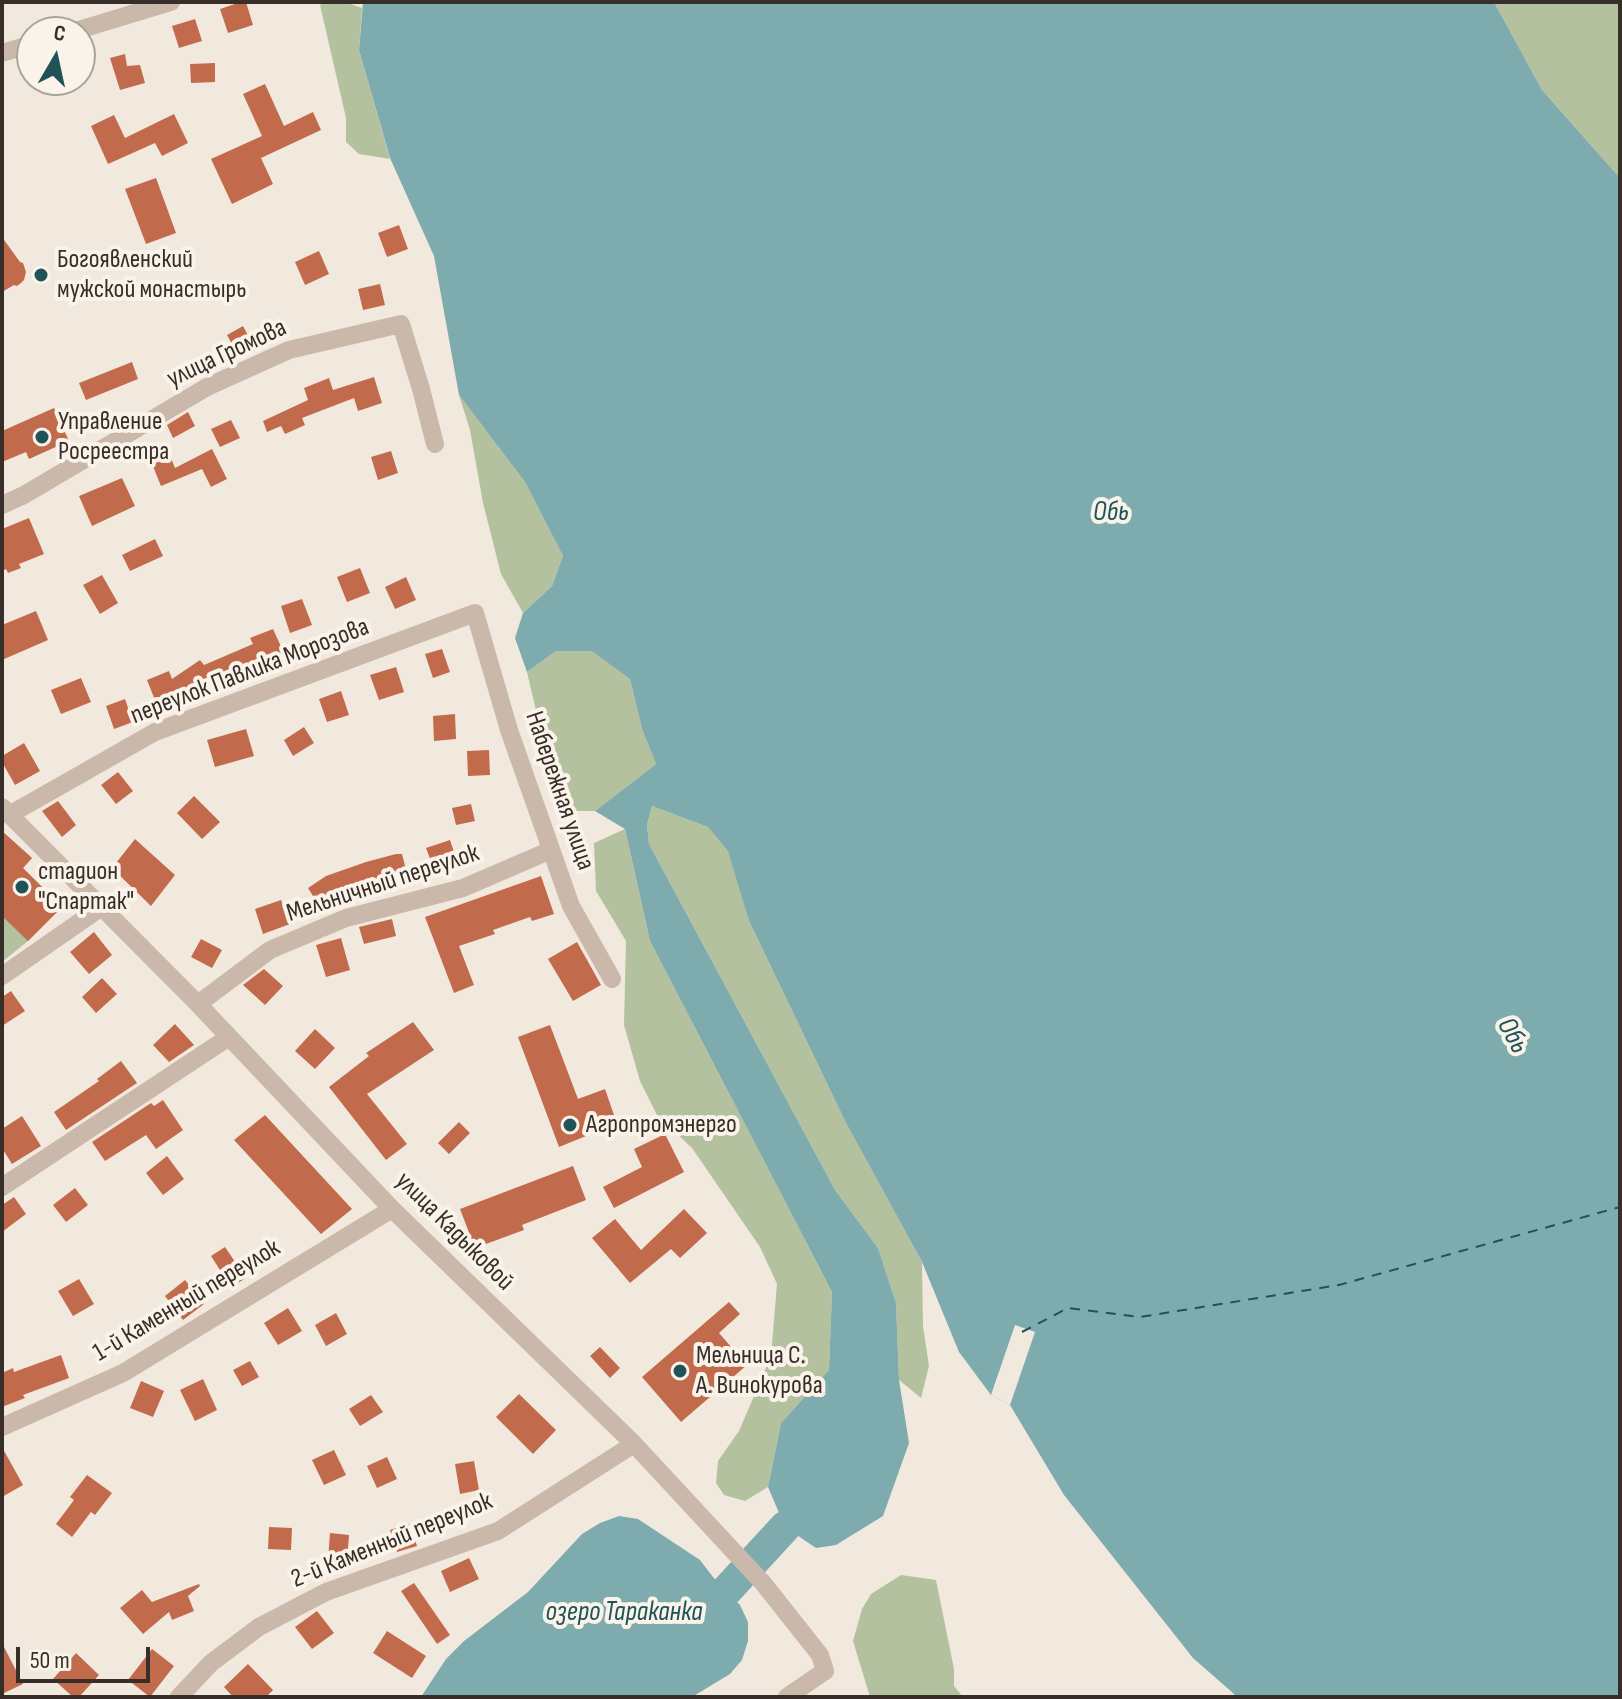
<!DOCTYPE html>
<html>
<head>
<meta charset="utf-8">
<style>
  body { margin:0 }
  #map { position:relative; width:1622px; height:1699px; overflow:hidden; background:#f2e9de; font-family:"Sofia Sans Condensed",sans-serif }
  canvas { display:block }
  .frame { position:absolute; inset:0; border:4px solid #372e29; pointer-events:none }
  .north { position:absolute; left:16px; top:16px; width:80px; height:80px; box-sizing:border-box; background:#f9f3ea; border:2px solid #aba49d; border-radius:50%; rotate:9deg; font-size:22px; font-weight:700; line-height:32px; text-align:center; color:#372e29 }
  .north::after { content:''; display:block; margin:auto; width:28px; height:36px; background:#205358; clip-path:polygon(50% 0,100% 100%,50% 72%,0 100%) }
  .scale { position:absolute; left:16px; top:1647px; width:134px; height:36px; box-sizing:border-box; border:4px solid #372e29; border-top:0; padding-left:10px; font-size:24px; line-height:28px; white-space:nowrap; color:#372e29; -webkit-text-stroke:6px #f9f3ea; paint-order:stroke }
</style>
</head>
<body>
<div id="map">
<canvas width="1622" height="1699"></canvas>
<div class="frame"></div>
<div class="north">С</div>
<div class="scale">50 m</div>
</div>
<script>
const context = document.querySelector('canvas').getContext('2d');
context.lineJoin = 'round';
function paint(path, color) { context.fillStyle = color; context.fill(path, 'evenodd'); }
const shape = rows => new Path2D(rows.map(r => 'M' + r).join(''));
function trace(path, color, width, dash) { context.strokeStyle = color; context.lineWidth = width; context.lineCap = dash ? 'butt' : 'round'; context.setLineDash(dash || []); context.stroke(path); }
function drawText(font, color, halo, rows, align = 'center') {
  context.font = font + ' "Sofia Sans Condensed",sans-serif'; context.lineWidth = 8; context.setLineDash([]); context.textBaseline = 'middle'; context.strokeStyle = halo; context.fillStyle = color; for (const [text, x, y, turn = 0] of rows) {
    context.save(); context.translate(x, y); context.rotate((+turn || 0) * Math.PI / 180); context.textAlign = isNaN(turn) ? turn : align; if (halo) context.strokeText(text, 0, 0); context.fillText(text, 0, 0); context.restore();
  }
}
const green = shape([
  [326,2,345,2,362,8,359,50,390,159,359,154,346,142,346,118,320,5],
  [1494,2,1620,2,1620,178,1542,90],
  [459,395,525,482,563,556,552,586,523,613,501,574,483,503,470,430],
  [556,651,593,651,630,679,642,729,656,764,595,811,560,811,549,788,548,751,538,719,527,672],
  [652,806,708,827,729,851,749,921,846,1123,922,1262,923,1326,929,1366,921,1398,899,1380,896,1303,878,1248,835,1190,649,844,647,825],
  [625,829,650,941,832,1292,829,1370,781,1423,768,1487,745,1501,724,1495,716,1483,718,1461,739,1431,771,1356,777,1284,760,1247,692,1148,657,1115,640,1081,624,1025,626,941,596,891,594,843],
  [2,831,32,858,23,868,62,907,28,941,2,962],
  [901,1575,936,1580,954,1669,954,1686,963,1697,870,1697,853,1641,862,1609,871,1594]
]);
const water = shape([
  [363,2,1494,2,1542,90,1620,178,1620,1697,1236,1697,1233,1693,1193,1658,1064,1495,1010,1405,991,1395,959,1352,922,1262,846,1123,749,921,728,851,708,827,652,806,647,825,649,844,835,1190,878,1248,896,1303,899,1380,909,1443,883,1516,836,1545,816,1548,785,1527,768,1487,781,1423,829,1370,832,1292,650,941,625,829,595,811,656,764,642,729,630,679,592,651,556,651,527,672,515,638,523,613,552,586,563,556,525,482,459,395,434,256,390,158,359,50],
  [619,1516,638,1519,700,1560,713,1577,740,1605,748,1622,748,1641,742,1660,730,1674,692,1697,421,1697,446,1659,464,1641,528,1592,582,1534,600,1523]
]);
const pier = shape([
  [1015,1325,1035,1332,1010,1405,991,1395]
]);
const river = shape([
  [727,1590,785,1527]
]);
const ferry = shape([
  [1022,1332,1068,1308,1140,1317,1339,1285,1620,1207]
]);
const building = shape([
  [241,2,246,2,253,25,228,33,220,9],
  [195,19,202,41,179,48,172,26],
  [125,54,127,66,140,65,145,83,120,90,110,58],
  [215,63,215,82,191,83,190,64],
  [265,84,284,126,313,112,321,130,261,158,273,184,232,204,211,159,262,136,243,94],
  [174,114,188,143,162,156,155,143,108,164,91,126,114,115,125,138],
  [156,178,176,233,146,244,125,189],
  [399,225,408,249,387,257,378,233],
  [2,237,20,262,23,263,26,272,24,280,21,283,17,286,14,285,2,292],
  [319,251,329,274,305,285,295,262],
  [380,284,385,305,363,310,358,289],
  [243,326,250,339,234,348,227,335],
  [132,362,138,379,86,400,79,383],
  [374,377,382,403,358,411,354,398,302,418,305,425,285,434,281,426,267,432,263,421,308,400,304,388,329,378,333,390],
  [54,408,69,441,29,459,26,452,2,462,2,431],
  [188,412,195,426,173,438,167,425],
  [231,420,240,438,220,447,211,429],
  [166,446,175,468,212,449,227,479,211,487,202,469,161,486,148,454],
  [391,451,398,473,378,480,371,457],
  [122,478,135,506,92,526,79,496],
  [29,518,44,554,19,564,21,568,8,573,6,569,2,571,2,529],
  [155,539,163,556,130,571,122,555],
  [360,568,370,593,347,602,337,577],
  [102,575,118,603,100,614,83,585],
  [406,577,416,600,395,609,385,587],
  [302,599,312,625,290,633,281,606],
  [36,611,48,640,2,660,2,625],
  [273,629,284,653,247,669,250,675,228,684,223,672,192,692,191,690,157,705,147,680,169,671,172,679,200,660,204,665,253,644,250,638],
  [442,649,450,672,433,678,425,654],
  [396,667,404,692,379,700,370,675],
  [81,678,91,702,61,714,51,690],
  [341,691,349,715,327,722,319,699],
  [125,699,133,722,114,729,106,706],
  [455,714,456,739,434,741,433,716],
  [304,727,314,743,293,756,284,740],
  [246,729,254,756,215,767,207,740],
  [24,743,40,771,15,785,2,762,2,756],
  [489,750,490,775,468,776,467,751],
  [118,772,133,791,116,804,101,785],
  [194,796,220,822,202,839,177,813],
  [58,801,76,825,62,837,42,811],
  [471,804,475,821,456,825,452,808],
  [2,831,32,858,23,868,62,907,28,941,2,916],
  [135,839,175,875,151,906,112,868],
  [450,840,457,861,434,869,426,848],
  [396,854,402,854,408,877,384,884,382,877,348,889,320,907,308,888,326,876,366,862],
  [541,876,554,914,532,921,530,917,493,930,495,934,459,946,474,985,454,993,425,917],
  [281,900,290,924,263,934,255,909],
  [392,919,396,936,364,944,359,927],
  [94,932,112,955,89,974,70,952],
  [341,938,350,970,326,977,316,945],
  [201,939,222,950,212,968,191,957],
  [577,942,601,985,573,1001,548,959],
  [264,969,283,986,265,1005,243,985],
  [102,978,117,994,96,1013,82,997],
  [11,991,25,1011,2,1026,2,997],
  [413,1022,434,1050,367,1094,407,1144,386,1160,329,1087,369,1056,366,1053],
  [175,1024,194,1045,169,1062,153,1045],
  [550,1025,578,1099,605,1089,614,1115,588,1125,591,1134,559,1147,518,1037],
  [315,1029,335,1048,315,1069,295,1051],
  [121,1061,137,1083,66,1130,54,1112,99,1081,97,1079],
  [163,1100,183,1130,156,1149,146,1135,105,1161,92,1142,151,1103,154,1106],
  [265,1115,352,1209,321,1234,234,1140],
  [22,1116,41,1146,12,1164,2,1148,2,1129],
  [459,1122,470,1133,449,1154,438,1143],
  [665,1134,684,1172,614,1208,603,1187,642,1167,634,1149],
  [167,1156,184,1179,163,1195,146,1173],
  [573,1166,586,1200,522,1225,524,1230,475,1248,460,1209],
  [75,1188,88,1205,66,1222,53,1205],
  [14,1197,26,1214,2,1232,2,1205],
  [684,1209,707,1233,680,1258,671,1249,630,1283,592,1238,615,1219,641,1250],
  [225,1247,246,1278,231,1287,211,1256],
  [79,1279,94,1304,73,1316,58,1291],
  [185,1280,204,1304,183,1320,165,1296],
  [729,1302,740,1314,719,1333,747,1365,681,1422,642,1377],
  [288,1308,302,1331,278,1345,264,1323],
  [336,1313,347,1334,326,1346,315,1325],
  [600,1347,620,1368,610,1378,590,1356],
  [61,1355,69,1378,23,1395,25,1398,2,1407,2,1373,13,1368,14,1372],
  [250,1361,259,1377,242,1386,233,1370],
  [203,1379,217,1410,195,1421,180,1390],
  [141,1381,164,1391,153,1417,130,1408],
  [519,1394,556,1430,533,1454,496,1417],
  [371,1395,383,1412,360,1426,349,1409],
  [2,1447,23,1485,2,1497],
  [334,1450,346,1475,324,1485,312,1460],
  [387,1457,397,1479,377,1488,367,1466],
  [474,1461,479,1490,460,1494,455,1464],
  [87,1475,112,1493,95,1515,91,1512,72,1537,56,1524,74,1500,70,1497],
  [409,1524,417,1546,397,1552,390,1530],
  [269,1527,292,1528,291,1550,268,1549],
  [330,1533,349,1535,347,1562,328,1560],
  [469,1558,479,1579,450,1592,441,1571],
  [414,1583,450,1635,437,1644,401,1591],
  [199,1584,200,1586,188,1596,194,1611,172,1620,169,1612,143,1634,120,1608,142,1590,152,1602],
  [317,1611,334,1633,312,1649,295,1627],
  [387,1631,426,1656,412,1678,373,1653],
  [2,1643,23,1684,2,1694],
  [152,1649,174,1666,150,1697,128,1680],
  [76,1653,99,1675,79,1697,73,1697,53,1679],
  [248,1664,273,1690,266,1697,233,1697,224,1687]
]);
const minor = shape([
  [72,32,171,2],
  [2,53,32,44],
  [2,505,24,495,207,387,289,350,401,324,421,389,435,444],
  [2,807,198,1004,392,1209,634,1444,763,1583,820,1655,825,1671,787,1697],
  [9,815,155,732,475,613,509,730,571,906,612,979],
  [2,976,100,908],
  [198,1004,270,950,346,918,463,888,551,850],
  [2,1187,229,1037],
  [2,1427,123,1373,392,1209],
  [179,1697,211,1663,259,1627,326,1592,498,1531,634,1444]
]);
const markers = [
  [41,275,8,"#205358"],
  [42,437,8,"#205358"],
  [22,887,8,"#205358"],
  [570,1125,8,"#205358"],
  [680,1371,8,"#205358"]
];
const poiNames = [
  ["Богоявленский",57,260],
  ["мужской монастырь",57,290],
  ["Управление",58,422],
  ["Росреестра",58,452],
  ["стадион",38,872],
  ["\"Спартак\"",38,902],
  ["Агропромэнерго",586,1125],
  ["Мельница С.",696,1356],
  ["А. Винокурова",696,1386]
];
const streetNames = [
  ["улица Громова",227,354,-25],
  ["переулок Павлика Морозова",250,672,-21],
  ["Набережная улица",559,791,71],
  ["Мельничный переулок",383,884,-18],
  ["улица Кадыковой",454,1232,45],
  ["1-й Каменный переулок",187,1301,-31],
  ["2-й Каменный переулок",392,1541,-22]
];
const waterNames = [
  ["Обь",1111,513],
  ["Обь",1512,1036,61],
  ["озеро Тараканка",624,1613]
];
paint(green, '#b4c19e');
paint(water, '#7eabae');
paint(pier, '#f2e9de');
trace(river, '#7eabae', 32);
trace(ferry, '#205358', 2, [10, 8]);
paint(building, '#c26a4c');
trace(minor, '#cab9aa', 18);
for (const [x, y, r, color] of markers) { const dot = new Path2D(); dot.arc(x, y, r, 0, 2 * Math.PI); context.fillStyle = color; context.fill(dot); trace(dot, '#f9f3ea', 3); }
drawText('26px', '#372e29', '#f9f3ea', poiNames, 'left');
drawText('26px', '#372e29', '#f9f3ea', streetNames);
drawText('italic 28px', '#205358', '#f9f3ea', waterNames);
</script>
</body>
</html>
